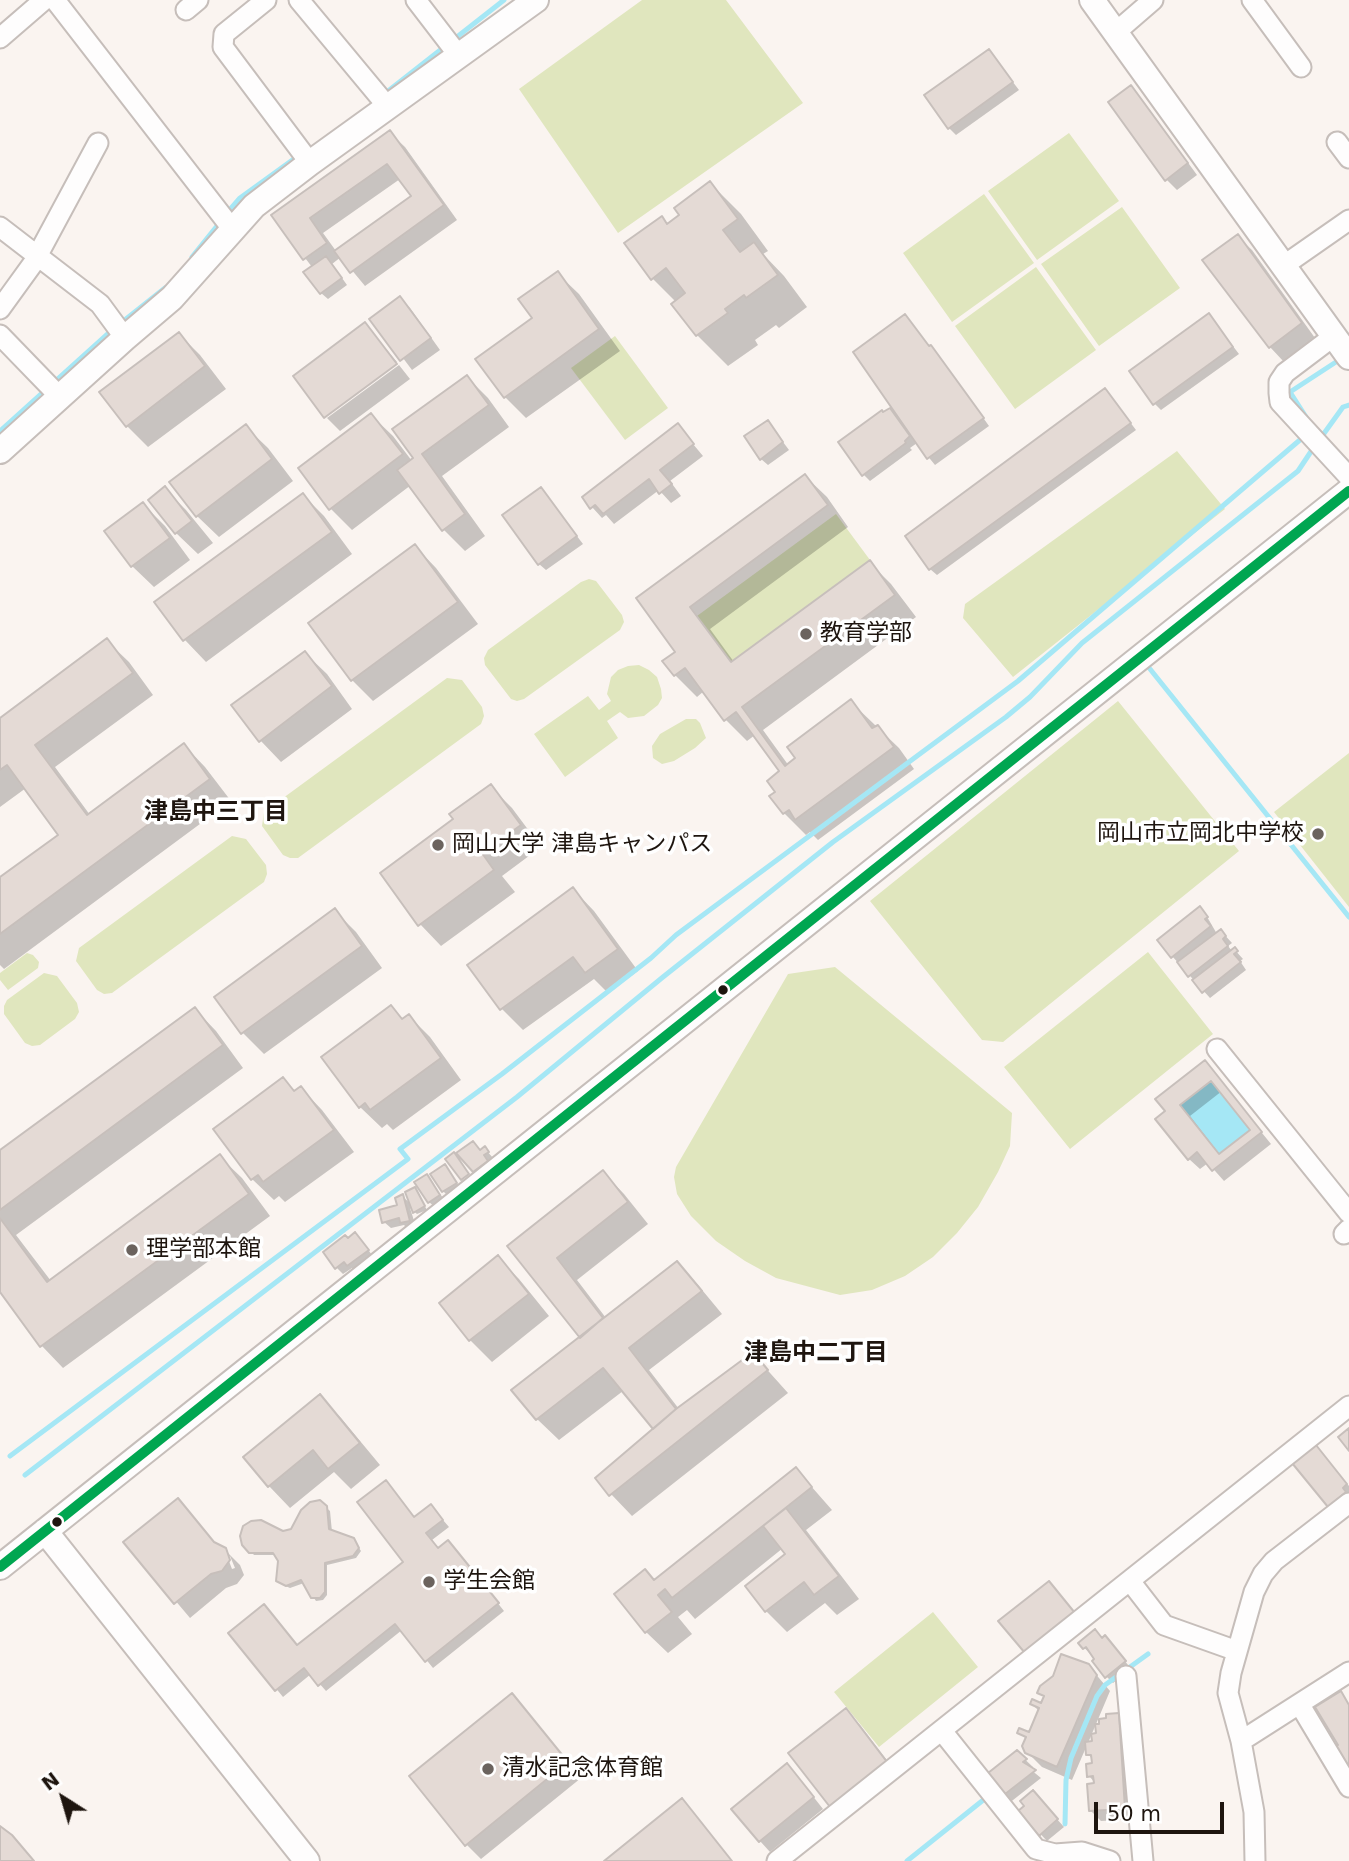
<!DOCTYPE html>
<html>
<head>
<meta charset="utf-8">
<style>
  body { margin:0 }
  #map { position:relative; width:1349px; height:1861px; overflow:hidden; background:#faf4f0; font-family:"DejaVu Sans",sans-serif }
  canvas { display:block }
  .north { position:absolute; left:28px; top:1763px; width:70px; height:70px; -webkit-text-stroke:5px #fff; paint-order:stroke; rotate:323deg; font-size:19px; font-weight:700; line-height:28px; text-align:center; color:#1e150f }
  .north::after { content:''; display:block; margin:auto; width:24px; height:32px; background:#1e150f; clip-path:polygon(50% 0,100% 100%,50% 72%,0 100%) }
  .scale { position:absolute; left:1094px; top:1802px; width:130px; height:32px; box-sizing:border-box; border:4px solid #1e150f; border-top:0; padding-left:9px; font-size:21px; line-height:24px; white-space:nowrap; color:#1e150f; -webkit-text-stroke:5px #fff; paint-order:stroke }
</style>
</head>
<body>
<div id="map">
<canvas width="1349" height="1861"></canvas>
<div class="north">N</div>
<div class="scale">50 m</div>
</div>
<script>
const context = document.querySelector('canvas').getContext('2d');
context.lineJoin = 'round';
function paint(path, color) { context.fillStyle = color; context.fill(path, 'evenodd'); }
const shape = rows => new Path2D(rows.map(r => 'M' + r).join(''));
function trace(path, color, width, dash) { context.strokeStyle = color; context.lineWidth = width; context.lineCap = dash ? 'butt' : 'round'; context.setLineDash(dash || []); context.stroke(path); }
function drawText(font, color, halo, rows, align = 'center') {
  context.font = font + ' "DejaVu Sans","Noto Sans JP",sans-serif'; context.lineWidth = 7; context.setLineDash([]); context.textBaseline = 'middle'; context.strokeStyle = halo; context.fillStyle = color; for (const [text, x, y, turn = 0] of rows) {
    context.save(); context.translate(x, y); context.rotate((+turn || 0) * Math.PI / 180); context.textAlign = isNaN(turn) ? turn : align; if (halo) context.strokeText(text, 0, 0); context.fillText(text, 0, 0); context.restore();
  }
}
const green = shape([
  [642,0,726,0,803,103,618,233,519,89],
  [1069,133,1119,201,1037,260,988,191],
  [984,194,1034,263,952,322,903,253],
  [1122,207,1180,288,1099,346,1041,264],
  [1036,267,1096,350,1015,409,955,326],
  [615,336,668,408,625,440,571,368],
  [1177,451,1225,509,1013,677,963,618,965,604],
  [836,514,870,560,731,662,697,616],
  [589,579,596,581,622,615,624,622,620,630,524,699,517,701,511,699,485,665,484,658,488,650,581,582],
  [639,665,649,670,657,677,661,689,662,698,658,705,644,716,628,718,620,712,607,721,618,738,565,777,534,734,588,696,599,710,611,701,607,694,611,677,618,670,628,666],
  [447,678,462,680,482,707,484,716,481,724,298,858,290,858,283,855,262,826,264,812],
  [1118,701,1239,851,1003,1042,982,1040,870,901],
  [686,719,696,719,700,723,706,738,695,748,674,761,662,764,653,758,652,746,660,734],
  [1349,753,1349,907,1274,812],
  [232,836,246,839,266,865,267,874,264,882,112,993,104,994,97,990,76,961,79,948],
  [1148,952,1213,1034,1070,1149,1004,1067],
  [27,953,33,955,39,962,38,968,8,990,0,980,0,973],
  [835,967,1012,1113,1010,1146,998,1172,978,1207,957,1233,933,1257,905,1276,872,1290,840,1295,776,1278,745,1261,716,1241,691,1216,677,1194,674,1177,676,1167,788,974],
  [44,973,57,976,77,1003,79,1012,75,1019,40,1045,32,1046,25,1043,4,1014,4,1006,7,1000],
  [933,1612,978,1667,879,1747,834,1692]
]);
const water = shape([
  [1211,1081,1250,1130,1219,1154,1180,1105]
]);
const shadow = shape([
  [989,51,1019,90,956,135,949,128],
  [1131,87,1141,98,1197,175,1177,190,1166,179],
  [390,133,405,147,457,220,365,286,341,257,332,264,347,285,328,299,321,293,312,267,273,216],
  [400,179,413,196,336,251,323,233],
  [710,183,741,214,768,251,763,254,784,276,807,307,779,328,776,325,755,340,758,345,728,366,697,335,676,302,652,278,661,218,668,225,682,215],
  [1237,236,1252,250,1315,338,1284,362,1270,347,1205,260],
  [557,273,579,294,620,351,526,418,505,397,534,319],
  [400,298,410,308,440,350,412,370,403,358],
  [1209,315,1239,354,1161,410,1155,404],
  [905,316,930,347,938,354,989,426,935,465,917,443,910,448,912,450,870,481,864,475,884,414,892,408],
  [365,324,397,362,325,415],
  [179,334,200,355,226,389,148,447,127,426],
  [399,365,410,379,340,431,327,418],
  [467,377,488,398,509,427,442,476,485,536,465,551,443,529,411,485,352,530,331,509,371,415,393,436,412,461],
  [1111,397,1136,430,937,575,930,569],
  [768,422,789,450,768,465,761,459],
  [678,426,703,456,670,481,681,496,671,503,659,490,614,524,606,515,602,518,592,507],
  [246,427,268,448,293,481,219,537,197,516],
  [805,476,827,497,848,527,710,629,734,662,870,563,891,584,916,617,763,730,789,766,851,702,899,748,914,769,818,840,810,832,806,835,784,813,777,792,782,771,755,735,747,741,725,719,704,691,697,697,675,675,665,661,677,652,638,599],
  [165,489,186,510,213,543,198,554,176,533],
  [541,489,583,544,546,570,539,564],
  [303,495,324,516,352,554,206,662,185,640,156,602],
  [143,504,165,526,190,560,154,587,132,566],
  [415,546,436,568,478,624,373,701,352,680],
  [107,641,129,662,153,695,55,767,90,815,184,745,205,767,231,801,4,969,0,965,0,880,60,835,26,788,0,807,0,720],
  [305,653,327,674,352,709,281,762,260,740],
  [491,787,512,808,541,847,502,876,515,892,441,946,420,924,456,820],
  [573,889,594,911,638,971,608,993,594,979,523,1030,502,1009,469,965],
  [335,911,356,932,382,968,264,1054,243,1033,217,997],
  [1206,915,1217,934,1221,931,1232,943,1228,946,1232,951,1234,949,1243,959,1240,961,1246,970,1210,998,1172,956],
  [391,1007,404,1020,409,1016,430,1037,461,1080,393,1130,387,1124,382,1128,360,1107],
  [195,1009,216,1031,243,1068,16,1235,51,1281,220,1157,242,1178,270,1216,63,1368,42,1346,0,1289,0,1153],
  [1205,1063,1271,1144,1224,1181,1208,1163,1200,1169,1189,1159,1167,1112],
  [1222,1091,1252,1130,1220,1155,1190,1116],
  [283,1079,296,1092,301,1088,322,1110,354,1152,285,1202,279,1196,274,1200,252,1179],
  [485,1149,494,1159,476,1174,469,1168],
  [445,1167,462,1190,450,1198,443,1191],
  [603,1172,624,1194,648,1224,577,1280,606,1318,677,1263,698,1285,722,1314,649,1370,679,1409,753,1354,788,1393,632,1516,611,1494,655,1429,623,1391,559,1440,537,1419,582,1339,509,1247],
  [427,1176,446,1202,436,1208,429,1202],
  [415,1189,427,1210,417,1214,410,1208,416,1227,408,1229,404,1225,391,1228,384,1222,399,1206,402,1196,412,1205],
  [362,1241,374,1258,355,1272,352,1268,343,1274,337,1268],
  [498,1258,519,1279,549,1316,492,1362,470,1340,441,1303],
  [320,1397,341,1418,380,1465,351,1489,334,1472,290,1508,269,1486],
  [1326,1458,1349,1486,1349,1509,1339,1517,1329,1506],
  [796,1469,832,1510,806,1530,859,1599,837,1615,825,1603,787,1632,766,1611,788,1555,783,1548,695,1619,687,1610,678,1617,692,1634,668,1653,646,1632,655,1582],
  [178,1500,218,1546,225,1550,240,1565,244,1575,237,1584,226,1588,190,1618,126,1542],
  [227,1556,230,1556,235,1568,232,1569],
  [320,1502,330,1511,332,1532,353,1539,361,1551,356,1558,327,1565,327,1595,323,1600,316,1601,304,1583,290,1588,281,1584,280,1561,276,1555,254,1555,244,1544,292,1530],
  [437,1513,449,1527,432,1540,439,1549,455,1549,504,1611,433,1668,402,1630,326,1691,311,1674,283,1697,231,1633,298,1647,405,1562],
  [1102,1639,1112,1644,1131,1669,1113,1683,1106,1676,1093,1654,1091,1655,1080,1643],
  [1088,1665,1110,1691,1088,1743,1093,1743,1097,1735,1119,1715,1129,1726,1135,1819,1101,1821,1090,1810,1097,1785,1089,1776,1093,1760,1088,1754,1087,1745,1072,1780,1042,1767,1027,1752,1027,1740,1019,1732,1030,1734,1039,1711,1032,1704,1042,1705,1045,1698,1039,1692],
  [511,1695,581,1778,481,1859,466,1844],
  [846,1711,860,1725,900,1777,845,1820,831,1805],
  [1017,1752,1033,1767,1030,1769,1041,1778,1008,1804,1001,1797],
  [797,1776,823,1809,770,1852,760,1841],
  [1039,1799,1064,1827,1047,1841,1020,1812]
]);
const stream = shape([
  [383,95,504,0],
  [227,213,240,198,298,156],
  [192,257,221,221],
  [121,323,165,288],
  [1306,417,1290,392,1339,360],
  [0,431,113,329],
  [1320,439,1343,407,1349,405],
  [1150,669,1349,917],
  [10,1456,408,1159,400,1149,502,1074,651,958,676,935,1018,681,1301,439],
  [25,1475,517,1097,663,977,833,842,1006,717,1030,697,1082,643,1298,471,1314,447],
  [1065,1824,1066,1780,1071,1758,1097,1696,1105,1685,1148,1654],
  [907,1861,987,1797]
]);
const building = shape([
  [989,49,1013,82,948,129,924,95,989,49],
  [1131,85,1188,163,1165,181,1108,102,1131,85],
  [390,130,444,205,350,273,334,251,411,196,387,164,310,218,327,243,303,260,271,215,390,130],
  [710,181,738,219,723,230,740,252,754,242,778,275,746,298,744,295,725,309,728,313,696,336,671,304,685,293,666,268,651,280,624,243,662,216,667,224,679,215,674,208,710,181],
  [1238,234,1302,323,1269,348,1202,260,1238,234],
  [326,256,342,278,320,294,303,272,326,256],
  [558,271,599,329,504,398,475,359,532,318,518,299,558,271],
  [400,296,431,338,400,361,369,319,400,296],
  [1209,313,1233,347,1153,405,1129,371,1209,313],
  [905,314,929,346,931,345,984,418,927,459,853,352,905,314],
  [365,322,397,364,324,418,293,376,365,322],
  [179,332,205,366,126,427,99,392,179,332],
  [467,375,489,405,422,454,465,514,442,531,397,470,413,458,392,429,467,375],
  [1105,388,1131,423,929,570,905,536,1105,388],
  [890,408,910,436,905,441,906,443,862,476,838,442,882,410,883,412,890,408],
  [371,413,403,454,329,510,298,468,371,413],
  [768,420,783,442,760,460,744,436,768,420],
  [678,423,694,444,660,470,672,484,659,494,649,479,603,514,595,505,590,509,582,497,678,423],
  [246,424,272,459,196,517,169,482,246,424],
  [805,474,828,505,690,607,731,662,870,560,895,595,742,707,785,766,795,758,787,747,851,699,872,728,878,725,894,747,795,820,789,810,783,814,769,796,775,792,767,781,779,771,736,712,724,721,685,668,674,676,662,661,675,652,636,598,805,474],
  [165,486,192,521,175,534,148,500,165,486],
  [541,487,577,536,538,565,502,515,541,487],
  [303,493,332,532,183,641,154,602,303,493],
  [143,502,170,538,131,567,104,531,143,502],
  [415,544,458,602,351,681,308,623,415,544],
  [107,638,133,673,35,745,87,815,184,743,210,779,0,934,0,877,58,835,7,765,0,770,0,718,107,638],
  [305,651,332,686,259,742,231,705,305,651],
  [491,784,521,825,482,853,494,870,418,926,380,873,453,819,449,814,491,784],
  [573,887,618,949,585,973,573,957,500,1010,467,965,573,887],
  [1200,906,1208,917,1205,919,1211,926,1171,958,1157,940,1200,906],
  [335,908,362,946,241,1034,214,997,335,908],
  [1221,929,1226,936,1223,939,1228,946,1188,977,1177,962,1221,929],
  [1235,947,1238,951,1234,954,1241,962,1202,993,1192,980,1235,947],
  [391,1005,402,1019,409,1014,441,1058,370,1110,365,1103,359,1108,321,1057,391,1005],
  [195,1007,223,1045,0,1210,0,1150,195,1007],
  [1205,1060,1262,1132,1212,1171,1197,1152,1188,1160,1155,1119,1165,1111,1155,1099,1205,1060],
  [1211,1081,1250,1130,1219,1154,1180,1105,1211,1081],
  [283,1077,294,1091,301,1086,334,1130,263,1182,258,1175,251,1180,213,1129,283,1077],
  [473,1141,480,1150,485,1146,489,1152,484,1155,488,1161,473,1172,456,1153,473,1141],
  [454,1152,469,1174,461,1180,445,1159,454,1152],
  [220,1154,249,1194,40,1347,0,1292,0,1218,47,1282,220,1154],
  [445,1164,457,1183,442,1192,430,1174,445,1164],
  [603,1170,628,1202,557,1258,603,1318,580,1338,507,1246,603,1170],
  [427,1174,440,1195,428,1203,414,1182,427,1174],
  [415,1187,425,1206,413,1213,405,1192,415,1187],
  [403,1194,410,1221,400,1223,399,1218,382,1223,379,1210,397,1205,395,1198,403,1194],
  [355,1232,369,1250,347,1266,344,1262,335,1269,323,1252,345,1235,348,1238,355,1232],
  [498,1255,529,1294,469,1341,439,1303,498,1255],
  [677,1261,702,1291,629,1348,676,1409,653,1429,603,1368,536,1420,511,1390,677,1261],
  [753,1352,768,1370,609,1496,595,1478,676,1409,753,1352],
  [320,1394,360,1443,328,1469,313,1450,268,1487,243,1457,320,1394],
  [1349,1428,1349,1451,1338,1437,1349,1428],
  [1316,1445,1347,1484,1343,1488,1346,1492,1328,1507,1292,1463,1316,1445],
  [796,1467,812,1487,672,1598,665,1589,658,1595,672,1612,645,1633,614,1594,645,1569,654,1580,796,1467],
  [386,1480,414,1517,431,1504,443,1520,426,1533,438,1548,448,1540,499,1603,425,1662,395,1624,318,1686,304,1668,275,1691,228,1633,264,1604,297,1645,403,1562,357,1502,386,1480],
  [178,1498,214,1542,226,1548,230,1560,222,1571,211,1574,174,1604,123,1542,178,1498],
  [320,1500,327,1506,329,1529,354,1538,359,1548,353,1556,325,1563,325,1592,320,1598,311,1598,301,1580,286,1586,276,1581,278,1561,273,1553,249,1553,242,1545,240,1536,243,1526,251,1521,261,1520,283,1531,291,1529,301,1510,310,1502,320,1500],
  [786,1508,839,1576,814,1595,804,1582,765,1612,745,1586,785,1554,763,1526,786,1508],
  [1049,1581,1075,1613,1025,1653,998,1621,1049,1581],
  [1095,1629,1102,1638,1105,1635,1126,1661,1105,1678,1092,1661,1094,1659,1086,1647,1083,1649,1078,1643,1095,1629],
  [1061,1654,1089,1664,1097,1675,1057,1767,1025,1753,1022,1746,1026,1737,1017,1733,1019,1728,1029,1732,1039,1708,1030,1704,1032,1699,1041,1703,1044,1696,1037,1693,1040,1686,1053,1676,1061,1654],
  [1341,1691,1349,1705,1349,1769,1335,1747,1338,1745,1315,1707,1341,1691],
  [512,1693,568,1762,465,1846,409,1776,512,1693],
  [846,1708,887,1762,830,1807,788,1753,846,1708],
  [1119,1713,1125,1809,1089,1811,1087,1784,1094,1783,1093,1776,1087,1777,1086,1764,1092,1763,1091,1755,1086,1755,1085,1742,1092,1741,1091,1734,1096,1733,1095,1724,1099,1724,1099,1719,1106,1718,1106,1714,1119,1713],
  [1017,1750,1027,1759,1023,1762,1036,1770,1000,1798,983,1777,1017,1750],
  [787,1763,814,1797,759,1842,731,1809,787,1763],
  [1033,1790,1058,1819,1039,1836,1018,1811,1024,1806,1020,1801,1033,1790],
  [682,1798,732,1861,604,1861,682,1798],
  [0,1826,12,1835,34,1861,0,1861,0,1826]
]);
const minor = shape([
  [55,0,233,230],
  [266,0,224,34,223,47,310,163],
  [299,0,388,107],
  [416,0,459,56],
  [1252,0,1301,67],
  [186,10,198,0],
  [1116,32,1153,0],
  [0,38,44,0],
  [1337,142,1349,158],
  [0,227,100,304,125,338],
  [1283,266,1349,220],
  [0,309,34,262,98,143],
  [0,335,60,397],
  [1334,336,1285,373,1279,382,1279,393,1280,402,1349,477],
  [1217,1049,1349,1213],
  [1344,1234,1349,1229],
  [1130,1581,1164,1625,1237,1651],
  [1126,1676,1143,1861],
  [1300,1705,1349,1787],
  [942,1731,1036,1849,1055,1854,1082,1852,1110,1861],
  [1241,1741,1349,1672],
  [777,1861,1349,1406],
  [1255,1861,1254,1812,1241,1741,1228,1693,1231,1673,1254,1592,1263,1574,1274,1561,1349,1503]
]);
const tertiary = shape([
  [1092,0,1349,357],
  [0,451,125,338,172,298,254,206,310,163,536,0],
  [45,1531,307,1861],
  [0,1567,1349,491]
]);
const bus1 = shape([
  [0,1567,1349,491]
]);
const markers = [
  [806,634,7,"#6b635e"],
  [1318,834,7,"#6b635e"],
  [438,845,7,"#6b635e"],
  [723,990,6,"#1e150f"],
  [132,1250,7,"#6b635e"],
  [57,1522,6,"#1e150f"],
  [429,1582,7,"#6b635e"],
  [488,1769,7,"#6b635e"]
];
const poiNames = [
  ["教育学部",820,634],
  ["岡山市立岡北中学校",1304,834,"right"],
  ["岡山大学 津島キャンパス",452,845],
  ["理学部本館",146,1250],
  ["学生会館",443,1582],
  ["清水記念体育館",502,1769]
];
const neighbourhoodNames = [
  ["津島中三丁目",216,813],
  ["津島中二丁目",816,1354]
];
paint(green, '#e0e6be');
paint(water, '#a5e7f5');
paint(shadow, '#0003');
trace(stream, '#a5e7f5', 5);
paint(building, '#e4dad5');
trace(building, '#c7bfbb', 2);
trace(minor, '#c6beba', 23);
trace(tertiary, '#c6beba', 28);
trace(minor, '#fefdfd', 19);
trace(tertiary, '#fefdfd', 24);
trace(bus1, '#00a651', 10);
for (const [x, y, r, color] of markers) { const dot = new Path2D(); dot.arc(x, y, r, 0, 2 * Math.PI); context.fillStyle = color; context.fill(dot); trace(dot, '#fff', 2.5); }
drawText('23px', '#1e150f', '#fff', poiNames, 'left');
drawText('bold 24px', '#1e150f', '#fff', neighbourhoodNames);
</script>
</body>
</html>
